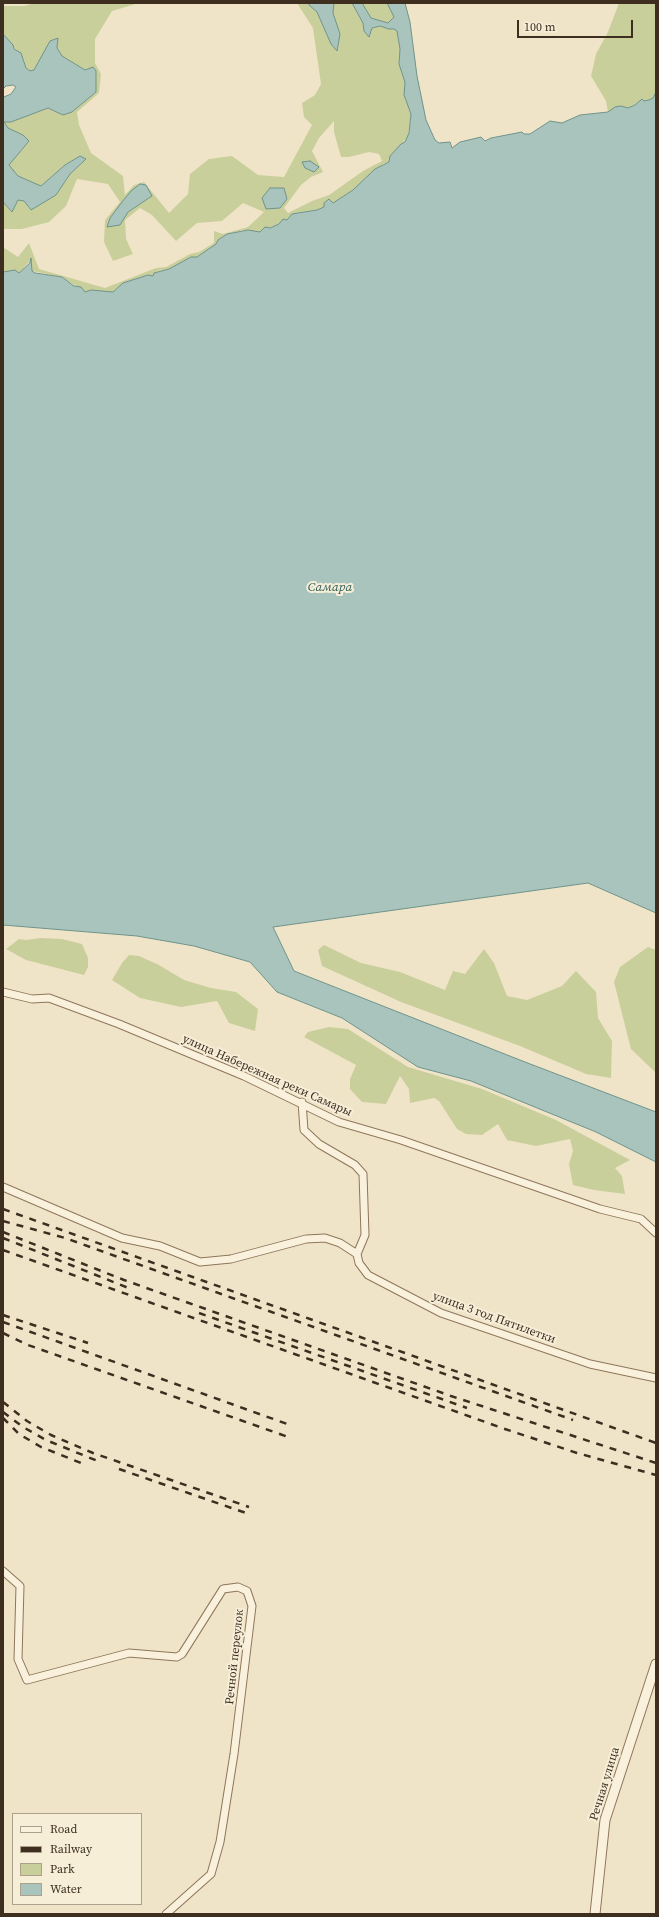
<!DOCTYPE html>
<html>
<head>
<meta charset="utf-8">
<style>
  body { margin:0 }
  #map { position:relative; width:659px; height:1917px; overflow:hidden; background:#f0e4c8; font-family:"Source Serif 4",serif }
  canvas { display:block }
  .frame { position:absolute; inset:0; border:4px solid #3d2e20; pointer-events:none }
  .legend { position:absolute; left:12px; top:1813px; width:130px; height:92px; box-sizing:border-box; background:#f7eed8; border:1px solid #ada18e; margin:0; padding:5px 7px; list-style:none; font-size:12px; color:#3d2e20 }
  .legend li { display:flex; align-items:center; gap:8px; height:20px }
  .legend b { width:20px; border:1px solid #ada18e }
  .scale { position:absolute; left:517px; top:20px; width:116px; height:18px; box-sizing:border-box; border:2px solid #3d2e20; border-top:0; padding-left:5px; font-size:12px; line-height:14px; white-space:nowrap; color:#3d2e20; -webkit-text-stroke:3px #f7eed8; paint-order:stroke }
</style>
</head>
<body>
<div id="map">
<canvas width="659" height="1917"></canvas>
<div class="frame"></div>
<ul class="legend">
<li><b style="height:5px;background:#faf1dc"></b>Road</li>
<li><b style="height:5px;background:#3d2e20"></b>Railway</li>
<li><b style="height:11px;background:#c9cf9b"></b>Park</li>
<li><b style="height:11px;background:#a9c4bc"></b>Water</li>
</ul>
<div class="scale">100 m</div>
</div>
<script>
const context = document.querySelector('canvas').getContext('2d');
context.lineJoin = 'round';
function paint(path, color) { context.fillStyle = color; context.fill(path, 'evenodd'); }
const shape = rows => new Path2D(rows.map(r => 'M' + r).join(''));
function trace(path, color, width, dash) { context.strokeStyle = color; context.lineWidth = width; context.lineCap = dash ? 'butt' : 'round'; context.setLineDash(dash || []); context.stroke(path); }
function drawText(font, color, halo, rows, align = 'center') {
  context.font = font + ' "Source Serif 4",serif'; context.lineWidth = 4; context.setLineDash([]); context.textBaseline = 'middle'; context.strokeStyle = halo; context.fillStyle = color; for (const [text, x, y, turn = 0] of rows) {
    context.save(); context.translate(x, y); context.rotate((+turn || 0) * Math.PI / 180); context.textAlign = isNaN(turn) ? turn : align; if (halo) context.strokeText(text, 0, 0); context.fillText(text, 0, 0); context.restore();
  }
}
const green = shape([
  [35,3,139,3,112,11,95,39,95,63,101,74,99,93,77,112,79,125,91,153,123,176,125,195,134,185,144,182,169,213,188,194,190,174,209,159,232,156,258,175,284,177,312,125,304,117,302,103,315,95,321,84,313,28,297,3,309,3,309,5,317,12,331,44,337,50,340,34,333,13,334,3,352,3,363,23,364,31,369,36,372,28,381,26,389,29,394,29,397,31,400,49,399,64,405,82,405,100,409,105,411,114,408,137,390,156,389,162,383,164,353,190,333,203,317,210,292,214,287,220,260,232,243,230,227,234,218,240,216,244,197,257,191,257,169,269,158,271,153,276,148,275,123,283,113,292,91,290,85,292,62,277,32,271,31,260,19,273,3,272,3,247,18,257,29,243,39,269,105,288,156,268,166,267,190,254,199,252,214,243,214,231,223,234,248,227,264,212,243,203,222,221,197,223,176,241,152,215,140,208,125,220,126,239,133,254,113,261,104,242,105,220,120,202,108,184,77,179,66,206,49,222,22,229,3,229,3,202,11,212,18,200,24,201,30,210,56,195,70,174,85,159,80,156,65,165,41,186,18,176,9,165,29,141,23,135,8,128,4,122,11,122,48,108,55,112,72,112,96,92,85,70,62,56,57,48,57,38,34,70,30,71,26,68,24,60,3,34,3,6,24,6],
  [334,121,334,132,341,157,349,157,369,152,379,154,382,161,363,171,329,195,312,201,288,213,284,208,301,185,311,177,323,172,312,151,319,138],
  [146,185,151,196,128,212],
  [362,3,387,3,394,17,388,23,371,18],
  [619,3,656,3,656,92,653,98,648,101,636,104,628,108,608,112,606,101,591,76,596,54,608,32],
  [41,938,62,939,82,944,88,958,88,967,84,975,26,960,6,949,19,939,26,940],
  [324,945,361,963,400,972,445,990,453,971,465,974,484,949,494,963,507,996,527,1000,562,986,576,971,596,992,598,1018,612,1041,611,1078,586,1074,520,1046,401,1002,322,966,318,950],
  [648,947,656,950,656,1073,631,1049,614,982,620,967],
  [129,955,139,956,159,965,184,980,211,988,236,992,258,1009,255,1031,229,1023,217,1001,181,1007,140,998,112,980,122,963],
  [329,1027,348,1029,408,1067,482,1089,556,1120,630,1160,615,1168,622,1176,625,1194,594,1190,573,1185,569,1164,573,1151,570,1139,536,1146,507,1140,498,1124,482,1135,466,1134,457,1129,439,1101,434,1098,410,1103,409,1089,400,1076,386,1104,362,1102,350,1089,350,1079,356,1065,304,1037,308,1032]
]);
const water = shape([
  [309,3,334,3,333,13,340,34,337,51,331,44,317,12,309,5,309,3],
  [352,3,362,3,371,18,388,23,394,17,387,3,405,3,410,22,417,76,426,120,435,140,439,143,450,142,452,148,460,142,477,138,481,137,485,141,491,138,522,132,524,134,530,134,550,121,562,123,580,115,608,112,615,107,621,106,628,108,635,105,642,99,644,101,649,100,653,98,656,92,656,913,588,883,273,927,294,971,525,1062,656,1112,656,1162,596,1132,471,1081,418,1067,342,1018,277,992,250,962,194,946,137,936,3,925,3,272,15,270,19,273,30,263,31,258,32,271,35,273,62,277,74,286,81,287,85,292,91,290,113,292,123,283,148,275,153,276,154,273,169,269,191,257,197,257,216,244,218,240,227,234,248,230,260,232,265,227,270,228,279,224,283,219,287,220,292,214,317,210,324,207,324,203,329,199,333,203,353,190,375,169,389,162,390,156,401,144,405,142,409,133,411,114,404,95,405,82,399,64,400,49,397,31,394,29,389,29,380,26,372,28,369,37,364,31,363,23,352,3],
  [3,34,13,45,14,49,21,53,26,68,30,71,34,70,50,41,58,38,57,48,62,56,85,70,93,67,96,71,96,92,72,112,63,115,48,108,11,122,4,122,8,128,23,135,29,141,9,165,18,176,41,186,65,165,80,156,86,159,70,174,56,195,31,210,24,201,18,200,12,212,3,202,3,95,4,97,11,94,16,87,13,85,6,86,3,89,3,34],
  [310,161,319,167,314,172,305,168,302,162,310,161],
  [140,184,146,185,152,196,128,212,120,225,107,227,110,218,122,202,131,191,140,184],
  [270,188,284,188,287,199,280,208,266,209,262,198,270,188]
]);
const minor = shape([
  [3,992,32,999,49,998,119,1024,244,1076,339,1122,401,1140,600,1209,641,1219,656,1233],
  [302,1102,304,1130,319,1144,355,1165,363,1174,365,1235,357,1254],
  [3,1187,122,1238,160,1246,200,1262,231,1259,306,1239,325,1238,340,1243,357,1254,359,1263,368,1275,441,1313,590,1364,656,1378],
  [3,1571,20,1586,18,1659,27,1680,129,1653,177,1657,182,1654,223,1589,238,1587,247,1591,252,1606,234,1754,220,1842,211,1874,166,1914]
]);
const tertiary = shape([
  [595,1914,605,1820,656,1664]
]);
const rail = shape([
  [3,1209,656,1443],
  [3,1221,65,1238,573,1420],
  [3,1232,124,1280,451,1396,656,1463],
  [3,1238,131,1289],
  [3,1250,502,1428,577,1453,656,1475],
  [199,1313,467,1408],
  [3,1315,88,1343],
  [3,1322,290,1425],
  [3,1333,28,1345,291,1438],
  [3,1402,27,1421,51,1435,93,1453,249,1507],
  [3,1412,23,1427,46,1440,100,1462],
  [3,1418,19,1434,41,1447,86,1465],
  [119,1469,246,1513]
]);
const streetNames = [
  ["улица Набережная реки Самары",267,1076,24],
  ["улица 3 год Пятилетки",494,1318,20],
  ["Речной переулок",235,1657,-84],
  ["Речная улица",605,1784,-73]
];
const waterNames = [
  ["Самара",330,588]
];
paint(green, '#c9cf9b');
paint(water, '#a9c4bc');
trace(water, '#6f938a', 1);
trace(minor, '#8d765c', 9);
trace(tertiary, '#8d765c', 11);
trace(minor, '#faf1dc', 7);
trace(tertiary, '#faf1dc', 9);
trace(rail, '#3d2e20', 2.5, [7, 7]);
drawText('12px', '#3d2e20', '#f7eed8', streetNames);
drawText('italic 13px', '#2f5d5a', '#f7eed8', waterNames);
</script>
</body>
</html>
